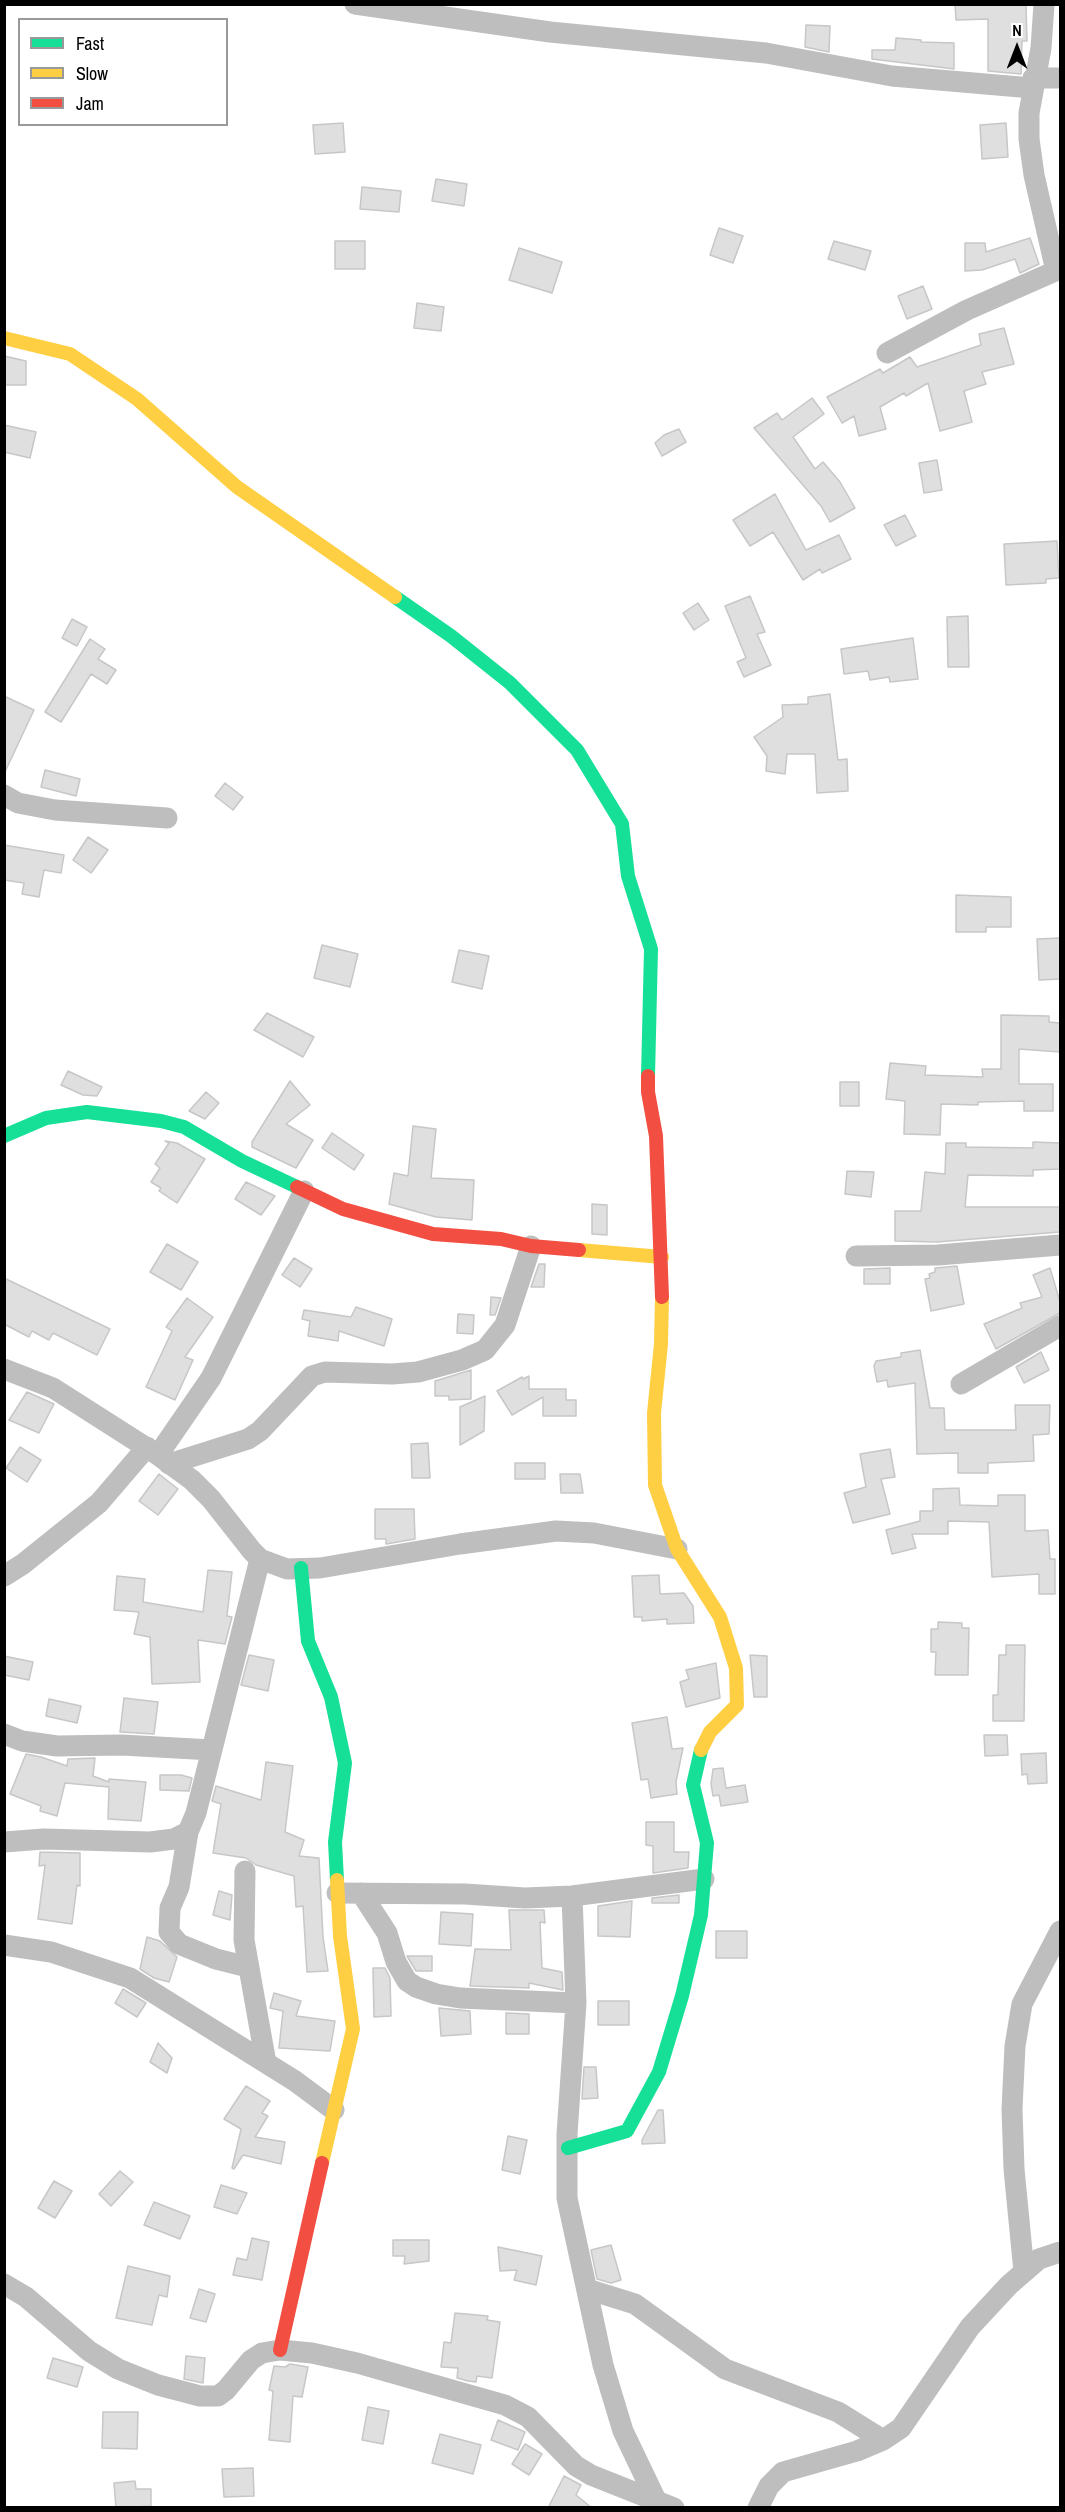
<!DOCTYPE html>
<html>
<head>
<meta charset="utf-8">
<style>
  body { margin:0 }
  #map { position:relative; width:1065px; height:2512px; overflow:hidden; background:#fff; font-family:"Archivo Narrow",sans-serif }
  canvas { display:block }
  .frame { position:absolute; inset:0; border:6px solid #000; pointer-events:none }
  .legend { position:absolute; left:18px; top:18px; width:210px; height:108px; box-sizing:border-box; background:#fff; border:2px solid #999; margin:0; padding:8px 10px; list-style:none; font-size:18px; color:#000 }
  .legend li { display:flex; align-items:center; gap:12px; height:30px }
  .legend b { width:30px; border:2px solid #999 }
  .north { position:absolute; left:987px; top:18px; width:60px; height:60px; -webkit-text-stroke:4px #fff; paint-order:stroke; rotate:0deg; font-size:16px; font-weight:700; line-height:24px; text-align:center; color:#000 }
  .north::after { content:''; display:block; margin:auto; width:21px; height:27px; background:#000; clip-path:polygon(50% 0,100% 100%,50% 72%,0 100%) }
</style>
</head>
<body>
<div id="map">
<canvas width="1065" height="2512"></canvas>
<div class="frame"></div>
<ul class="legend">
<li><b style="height:8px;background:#16e098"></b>Fast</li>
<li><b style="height:8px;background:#ffcf43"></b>Slow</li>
<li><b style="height:8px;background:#f24e42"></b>Jam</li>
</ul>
<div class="north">N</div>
</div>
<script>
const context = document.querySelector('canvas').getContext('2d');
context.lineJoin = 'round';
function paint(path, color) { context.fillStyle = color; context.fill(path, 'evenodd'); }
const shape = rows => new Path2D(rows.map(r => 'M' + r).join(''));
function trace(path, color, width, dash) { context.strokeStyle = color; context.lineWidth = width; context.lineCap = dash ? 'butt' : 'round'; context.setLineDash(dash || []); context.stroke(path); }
const building = shape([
  [955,4,1026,4,1027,41,1022,41,1021,74,988,71,988,19,956,20,955,4],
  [806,25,830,26,829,52,805,47,806,25],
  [896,38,921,40,921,42,954,43,954,69,872,59,872,50,895,50,896,38],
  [343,123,345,152,315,154,313,125,343,123],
  [1006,123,1008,157,982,159,980,125,1006,123],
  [436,179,467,184,464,206,432,201,436,179],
  [362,187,401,191,399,212,360,209,362,187],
  [719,228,743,236,733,263,710,255,719,228],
  [1030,238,1039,264,1020,273,1015,259,982,270,965,271,965,243,985,243,986,252,1030,238],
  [335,241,365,241,365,269,335,269,335,241],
  [834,241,871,251,865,270,828,259,834,241],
  [519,248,562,262,552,293,509,280,519,248],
  [923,286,932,309,907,319,898,296,923,286],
  [417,303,444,307,441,331,414,328,417,303],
  [1004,328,1014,364,982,372,986,384,964,391,972,422,940,431,928,383,906,396,904,393,880,407,886,429,859,436,854,416,842,423,827,397,880,369,883,373,910,357,917,367,981,345,979,334,1004,328],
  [4,356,26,361,26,385,4,385,4,356],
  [812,398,824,414,793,437,815,469,823,462,840,482,855,508,830,522,821,506,754,428,777,413,782,420,812,398],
  [4,425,36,432,30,458,4,452,4,425],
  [679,429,686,442,662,456,655,443,664,435,679,429],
  [937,460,942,490,924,493,919,463,937,460],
  [775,494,806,550,839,535,851,559,822,573,820,569,803,580,773,532,750,546,733,520,775,494],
  [905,515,916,536,896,546,884,525,905,515],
  [1057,541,1059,578,1046,579,1046,583,1006,585,1004,544,1057,541],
  [750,596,765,632,757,634,771,665,744,677,737,662,746,658,725,606,750,596],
  [698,603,709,620,694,630,683,613,698,603],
  [968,616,969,667,948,667,947,617,968,616],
  [72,619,87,627,77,646,62,638,72,619],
  [913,638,918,679,890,682,889,677,870,680,868,671,844,674,841,649,913,638],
  [90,639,105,649,98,659,116,670,107,684,91,674,61,722,45,712,90,639],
  [830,694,838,760,847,759,848,791,817,793,815,754,787,754,785,774,766,771,767,756,754,737,783,717,782,705,808,704,808,697,830,694],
  [4,696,34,710,4,774,4,696],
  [45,770,80,779,76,796,41,787,45,770],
  [225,783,243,797,233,810,215,796,225,783],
  [88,837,108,850,91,873,73,860,88,837],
  [4,845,64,855,61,873,44,870,39,897,22,894,24,883,4,880,4,845],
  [956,895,1011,897,1011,927,986,927,986,932,956,932,956,895],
  [1060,938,1060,979,1039,980,1037,939,1060,938],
  [322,945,358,954,350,987,314,978,322,945],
  [459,950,489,956,482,989,452,982,459,950],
  [267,1013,314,1037,303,1057,254,1030,267,1013],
  [1001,1015,1049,1016,1049,1022,1060,1023,1060,1052,1019,1049,1019,1084,1053,1084,1053,1111,1024,1111,1024,1101,978,1102,978,1105,941,1104,940,1135,904,1134,905,1101,886,1099,890,1063,926,1066,925,1075,983,1077,982,1069,1001,1069,1001,1015],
  [68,1071,102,1087,97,1096,83,1095,61,1085,68,1071],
  [290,1081,310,1105,286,1124,313,1140,296,1168,252,1147,252,1142,290,1081],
  [840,1082,859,1082,859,1106,840,1106,840,1082],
  [206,1092,219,1103,205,1119,189,1111,206,1092],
  [413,1126,436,1129,431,1178,474,1180,472,1220,436,1217,389,1204,394,1173,408,1176,413,1126],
  [332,1133,364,1155,354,1170,322,1148,332,1133],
  [165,1141,177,1143,205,1159,177,1203,159,1191,161,1188,151,1182,160,1168,155,1164,169,1143,165,1141],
  [1033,1142,1060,1143,1060,1169,1033,1170,1033,1176,968,1175,965,1207,1060,1207,1060,1232,937,1242,895,1241,895,1211,921,1211,925,1172,945,1174,946,1143,966,1143,966,1147,1033,1148,1033,1142],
  [847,1171,874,1172,871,1197,845,1194,847,1171],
  [246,1182,275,1196,261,1215,235,1199,246,1182],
  [592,1204,607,1205,607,1235,592,1234,592,1204],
  [167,1244,198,1262,181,1290,150,1272,167,1244],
  [294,1258,312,1269,300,1287,282,1275,294,1258],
  [539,1264,545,1264,544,1287,531,1287,539,1264],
  [957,1266,964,1304,931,1311,925,1279,930,1278,929,1274,935,1272,935,1268,957,1266],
  [890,1268,890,1284,864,1284,864,1269,890,1268],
  [1050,1268,1060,1302,1060,1313,996,1349,984,1324,1022,1308,1020,1303,1042,1297,1033,1275,1050,1268],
  [4,1278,110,1329,97,1355,53,1333,49,1340,32,1331,29,1337,4,1324,4,1278],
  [491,1297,501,1298,495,1315,490,1315,491,1297],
  [187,1298,213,1317,185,1357,193,1360,175,1400,146,1387,172,1331,166,1327,187,1298],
  [356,1307,392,1319,384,1346,339,1331,338,1341,308,1336,310,1321,302,1319,304,1310,351,1317,356,1307],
  [458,1314,474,1315,473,1334,457,1333,458,1314],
  [920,1350,930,1408,944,1408,945,1430,1016,1430,1015,1405,1050,1405,1049,1434,1033,1435,1034,1461,988,1463,988,1473,958,1473,958,1453,917,1454,915,1383,888,1387,887,1380,877,1382,874,1366,876,1361,901,1357,901,1353,920,1350],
  [1041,1352,1049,1370,1024,1383,1016,1367,1041,1352],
  [471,1370,471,1399,449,1400,449,1396,435,1396,435,1381,471,1370],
  [529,1376,529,1389,566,1389,566,1400,576,1400,576,1416,543,1416,543,1397,512,1415,497,1391,522,1377,523,1379,529,1376],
  [27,1392,54,1404,39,1433,9,1420,27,1392],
  [485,1396,484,1431,460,1445,460,1407,485,1396],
  [428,1443,430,1478,412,1478,411,1444,428,1443],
  [20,1447,41,1460,27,1482,6,1468,20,1447],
  [890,1449,895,1477,881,1479,890,1514,853,1523,844,1493,866,1487,860,1454,890,1449],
  [515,1463,545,1463,545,1479,515,1479,515,1463],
  [159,1474,178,1489,158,1515,139,1501,159,1474],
  [560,1474,580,1474,583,1493,561,1493,560,1474],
  [959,1488,960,1505,998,1506,998,1495,1025,1495,1025,1531,1048,1530,1050,1559,1055,1559,1055,1594,1039,1594,1039,1574,992,1577,989,1522,948,1521,948,1534,912,1534,916,1548,892,1554,886,1530,920,1521,920,1511,933,1511,933,1489,959,1488],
  [375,1509,414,1509,415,1539,386,1544,386,1539,375,1539,375,1509],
  [208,1570,232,1572,227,1616,232,1617,225,1644,198,1640,200,1682,152,1684,150,1637,134,1634,139,1612,114,1610,117,1576,145,1579,143,1602,203,1612,208,1570],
  [659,1575,660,1594,684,1593,693,1606,694,1623,667,1624,667,1619,642,1621,642,1617,634,1617,632,1576,659,1575],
  [938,1622,962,1623,962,1628,969,1628,968,1675,935,1675,936,1652,931,1652,931,1629,938,1629,938,1622],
  [1006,1645,1025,1645,1024,1721,993,1721,993,1695,998,1695,999,1655,1006,1655,1006,1645],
  [249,1655,274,1660,268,1691,241,1685,249,1655],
  [750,1655,767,1656,767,1697,754,1697,750,1655],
  [4,1656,33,1662,29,1680,4,1675,4,1656],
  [716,1663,720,1698,686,1707,680,1682,689,1679,686,1670,716,1663],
  [124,1698,158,1702,154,1734,120,1732,124,1698],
  [49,1699,81,1706,77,1723,46,1716,49,1699],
  [667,1717,672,1749,683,1748,676,1782,677,1794,651,1798,648,1779,641,1780,632,1723,667,1717],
  [984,1735,1007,1735,1008,1755,985,1756,984,1735],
  [1046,1753,1047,1783,1028,1784,1027,1774,1022,1775,1021,1754,1046,1753],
  [26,1754,41,1757,67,1766,68,1759,95,1758,93,1776,109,1782,109,1779,146,1782,141,1821,108,1819,109,1787,65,1783,57,1816,40,1811,41,1806,10,1794,26,1754],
  [266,1762,293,1766,285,1832,304,1840,299,1856,319,1858,323,1937,328,1971,307,1972,303,1906,296,1907,294,1876,256,1865,246,1858,213,1853,221,1804,212,1801,216,1786,261,1800,266,1762],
  [723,1768,726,1788,745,1785,748,1802,721,1806,719,1795,713,1796,711,1784,713,1769,723,1768],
  [160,1775,181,1775,192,1778,189,1791,160,1790,160,1775],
  [646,1822,674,1822,674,1852,689,1852,688,1868,653,1873,653,1846,646,1845,646,1822],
  [40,1852,80,1853,80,1886,77,1885,72,1924,38,1919,45,1865,39,1866,40,1852],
  [219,1891,232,1895,230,1920,213,1915,219,1891],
  [679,1895,679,1903,652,1903,652,1898,679,1895],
  [632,1901,630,1937,598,1936,598,1906,632,1901],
  [509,1910,544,1910,545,1923,540,1922,542,1968,562,1972,563,1990,529,1983,529,1988,470,1986,475,1949,511,1950,509,1910],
  [441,1912,473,1914,471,1946,439,1944,441,1912],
  [716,1931,747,1931,747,1958,716,1958,716,1931],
  [147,1937,160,1941,177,1957,169,1982,154,1978,140,1969,147,1937],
  [407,1956,432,1956,432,1971,416,1971,407,1956],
  [373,1968,385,1968,390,1978,391,2016,374,2017,373,1968],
  [123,1989,146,2003,137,2017,115,2003,123,1989],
  [274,1993,301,2001,296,2016,335,2021,330,2051,279,2048,283,2011,270,2008,274,1993],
  [598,2001,629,2001,629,2025,598,2025,598,2001],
  [439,2008,470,2011,471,2034,441,2036,439,2008],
  [506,2013,529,2014,529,2034,506,2034,506,2013],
  [158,2043,172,2058,167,2073,150,2062,158,2043],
  [584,2067,596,2067,598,2098,582,2099,584,2067],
  [246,2086,270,2101,262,2113,268,2116,255,2137,285,2142,281,2164,243,2155,234,2169,232,2168,241,2129,224,2119,246,2086],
  [658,2110,663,2110,665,2143,642,2144,642,2140,658,2110],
  [508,2136,527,2140,520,2174,502,2170,508,2136],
  [120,2171,133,2182,111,2206,99,2194,120,2171],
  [54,2181,72,2191,55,2218,38,2208,54,2181],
  [221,2185,247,2193,237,2214,214,2207,221,2185],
  [154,2202,190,2216,180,2239,144,2225,154,2202],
  [252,2238,269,2242,262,2280,233,2275,237,2258,247,2260,252,2238],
  [393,2240,429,2240,429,2261,404,2264,405,2256,393,2256,393,2240],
  [611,2245,621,2280,611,2283,597,2279,591,2250,611,2245],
  [498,2247,542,2256,536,2285,514,2280,517,2270,500,2271,498,2247],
  [128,2266,170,2276,167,2297,159,2295,152,2325,116,2318,128,2266],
  [199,2289,215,2294,206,2322,190,2318,199,2289],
  [455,2313,488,2316,487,2320,500,2322,492,2378,477,2376,476,2382,468,2381,457,2378,458,2368,441,2367,444,2342,451,2343,455,2313],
  [186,2356,205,2358,203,2383,184,2379,186,2356],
  [53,2358,83,2367,77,2387,47,2378,53,2358],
  [290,2364,308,2367,302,2397,293,2396,290,2442,269,2440,273,2391,269,2390,274,2366,285,2367,290,2364],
  [368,2407,389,2411,383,2444,362,2440,368,2407],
  [103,2412,138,2412,137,2449,102,2448,103,2412],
  [498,2420,525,2432,518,2450,491,2440,498,2420],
  [440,2434,481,2445,473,2474,432,2463,440,2434],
  [525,2444,542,2454,529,2475,512,2464,525,2444],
  [253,2468,254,2496,224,2497,222,2469,253,2468],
  [564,2476,581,2485,576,2495,592,2508,548,2508,564,2476],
  [135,2481,136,2489,151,2489,151,2506,116,2508,114,2483,135,2481]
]);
const street = shape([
  [355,4,550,32,766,53,892,76,1032,88],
  [1044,4,1041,48,1029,113,1029,139,1034,175,1056,271],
  [1033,78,1060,78],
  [887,353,967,310,1060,269],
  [4,795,18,803,55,810,167,818],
  [856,1256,938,1255,1060,1245],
  [4,1369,53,1388,158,1455,192,1480,211,1499,252,1551,260,1559,287,1569,320,1568,460,1544,556,1531,594,1533,677,1549],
  [961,1384,1060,1326],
  [158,1455,211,1378,304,1191],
  [169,1464,248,1439,260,1431,312,1376,325,1372,392,1374,418,1372,462,1360,485,1350,505,1325,531,1246],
  [4,1576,23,1564,99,1503,147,1447],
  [4,1734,22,1741,57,1746,122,1745,212,1750],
  [188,1832,179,1887,170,1908,169,1932,179,1944,216,1959,248,1967],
  [4,1842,44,1839,150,1842,174,1839,188,1832,196,1813,260,1559],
  [245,1871,244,1940,266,2063],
  [337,1893,465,1894,525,1898,572,1896,704,1879],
  [361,1893,387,1933,396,1962,407,1981,416,1987,436,1994,460,1998,576,2003],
  [572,1896,576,2003,567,2134,567,2198,603,2365,623,2431,656,2500],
  [4,1945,51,1952,130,1978,295,2081,334,2110],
  [1024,2272,1014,2169,1012,2109,1015,2046,1022,2004,1060,1931],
  [4,2284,26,2297,89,2351,118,2369,158,2385,200,2396,218,2396,226,2390,251,2360,262,2353,280,2350,312,2353,357,2363,505,2405,528,2417,576,2466,591,2475,674,2508],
  [587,2289,635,2304,725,2369,838,2412,883,2440],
  [758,2508,769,2486,783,2472,857,2451,883,2440,901,2428,970,2327,1009,2285,1039,2259,1060,2252]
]);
const fast = shape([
  [395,597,451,636,510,683,577,750,622,824,628,876,651,949,648,1076],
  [4,1136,46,1118,87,1112,161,1121,184,1127,242,1161,297,1187],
  [301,1568,308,1641,331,1697,345,1763,335,1842,337,1880],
  [568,2148,627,2131,659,2072,682,1996,701,1915,707,1843,693,1785,701,1750]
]);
const slow = shape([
  [4,338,70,354,137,399,237,487,395,597],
  [579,1250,662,1257],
  [662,1297,661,1344,654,1413,655,1485,677,1549,720,1617,736,1668,737,1705,710,1732,701,1750],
  [322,2163,353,2029,340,1936,337,1880]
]);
const jam = shape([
  [648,1076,648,1092,656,1136,662,1297],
  [297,1187,343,1209,433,1234,501,1239,531,1246,579,1250],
  [280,2350,322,2163]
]);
paint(building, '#dfdfdf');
trace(building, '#c7c7c7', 1.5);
trace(street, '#bebebe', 21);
trace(fast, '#16e098', 14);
trace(slow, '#ffcf43', 14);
trace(jam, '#f24e42', 14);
</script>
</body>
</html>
